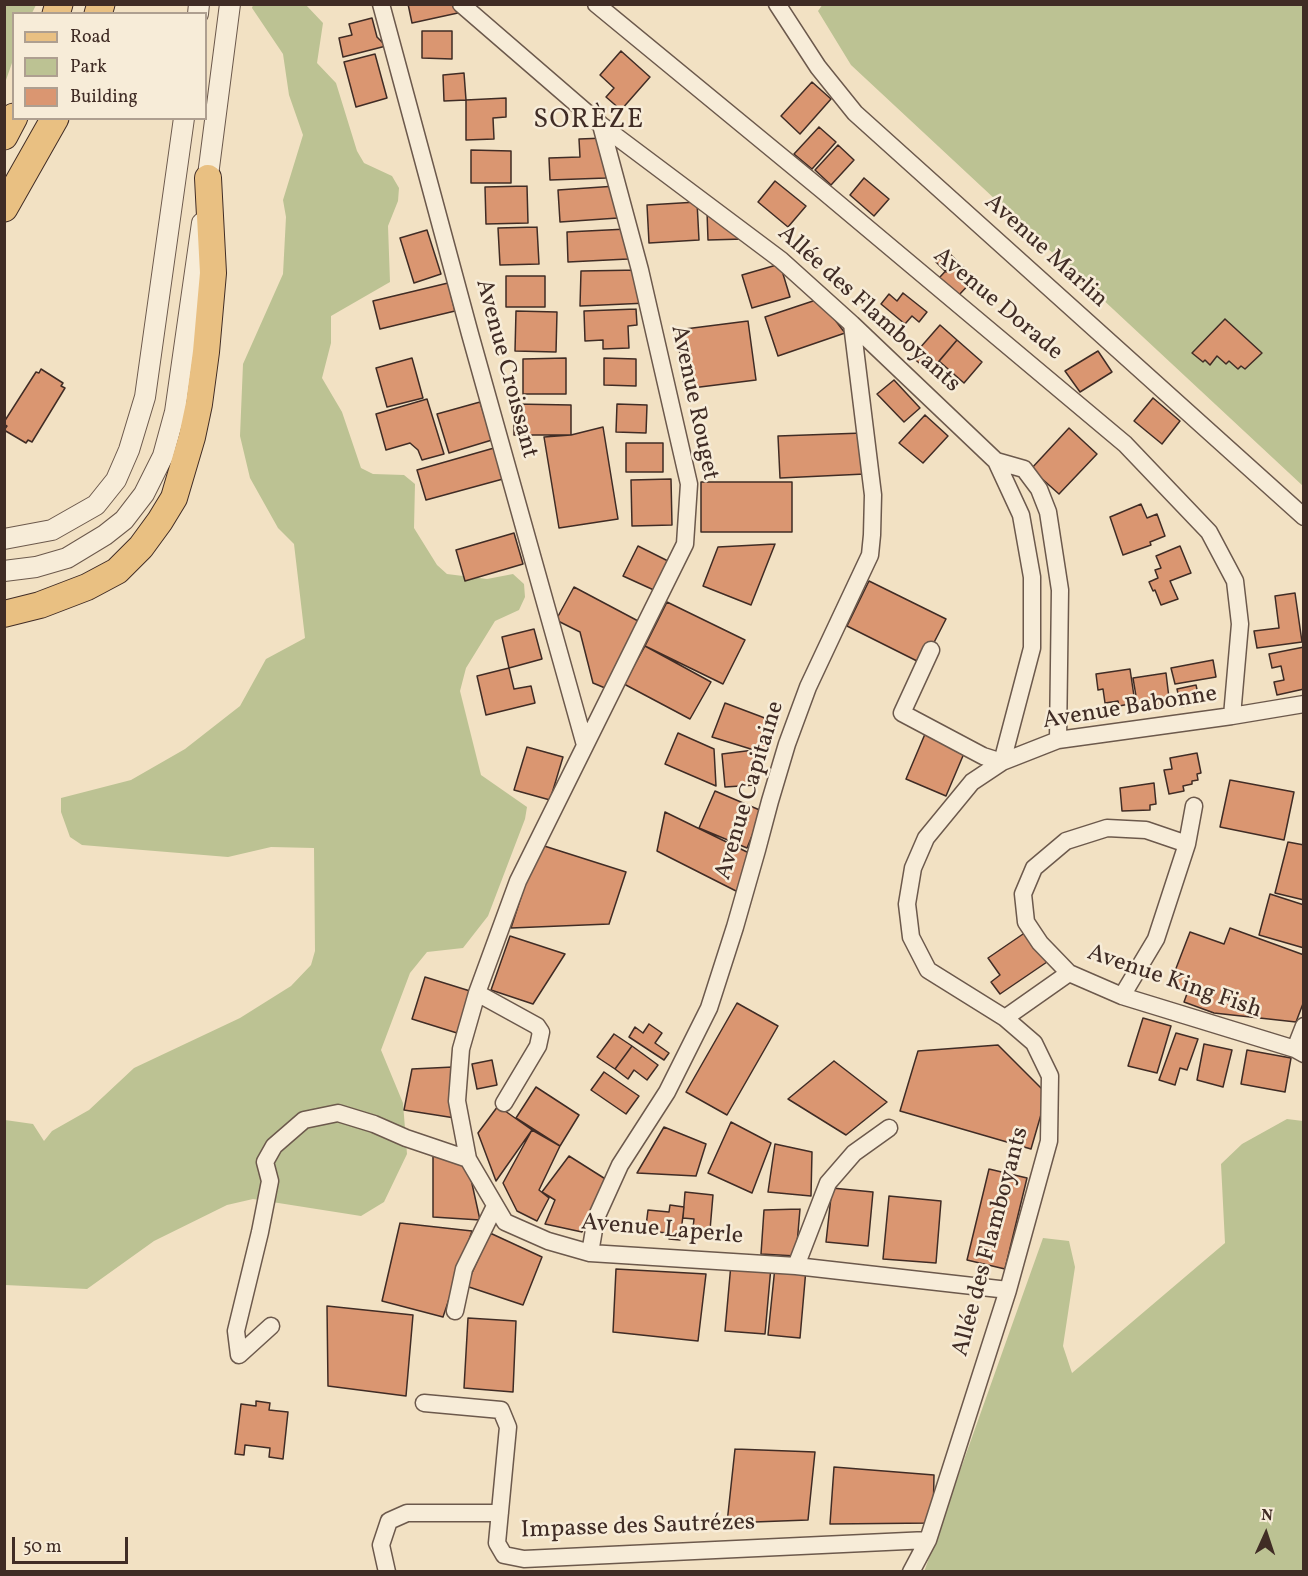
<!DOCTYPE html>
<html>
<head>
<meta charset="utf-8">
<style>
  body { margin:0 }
  #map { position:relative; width:1308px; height:1576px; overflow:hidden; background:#f2e1c3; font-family:Vollkorn,serif }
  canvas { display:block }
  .frame { position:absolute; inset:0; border:6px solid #402c25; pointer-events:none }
  .legend { position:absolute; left:12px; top:12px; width:195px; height:108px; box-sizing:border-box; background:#f7ecd8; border:2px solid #ae9f90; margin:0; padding:8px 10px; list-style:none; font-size:18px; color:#402c25 }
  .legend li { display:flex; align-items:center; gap:12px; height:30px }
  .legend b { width:30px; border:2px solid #ae9f90 }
  .north { position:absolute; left:1236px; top:1504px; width:60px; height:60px; -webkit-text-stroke:4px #f7ecd8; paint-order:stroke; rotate:3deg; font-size:16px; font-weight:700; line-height:24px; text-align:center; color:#402c25 }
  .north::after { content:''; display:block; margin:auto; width:21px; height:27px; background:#402c25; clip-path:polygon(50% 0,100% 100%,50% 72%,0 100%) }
  .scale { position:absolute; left:12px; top:1537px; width:116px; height:27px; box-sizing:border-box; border:3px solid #402c25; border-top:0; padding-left:8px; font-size:18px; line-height:21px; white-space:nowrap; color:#402c25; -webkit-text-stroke:4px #f7ecd8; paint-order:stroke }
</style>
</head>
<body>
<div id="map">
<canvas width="1308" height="1576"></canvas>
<div class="frame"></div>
<ul class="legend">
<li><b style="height:8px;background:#e9c082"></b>Road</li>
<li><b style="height:16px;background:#bcc293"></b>Park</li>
<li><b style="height:16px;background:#da9671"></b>Building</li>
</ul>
<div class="north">N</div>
<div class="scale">50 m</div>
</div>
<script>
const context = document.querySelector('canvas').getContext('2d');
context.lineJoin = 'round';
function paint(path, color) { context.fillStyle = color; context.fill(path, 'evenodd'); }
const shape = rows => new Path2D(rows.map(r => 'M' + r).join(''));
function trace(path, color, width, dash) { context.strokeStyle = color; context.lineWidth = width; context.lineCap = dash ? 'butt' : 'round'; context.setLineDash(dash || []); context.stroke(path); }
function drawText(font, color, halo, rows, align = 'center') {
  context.font = font + ' Vollkorn,serif'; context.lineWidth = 5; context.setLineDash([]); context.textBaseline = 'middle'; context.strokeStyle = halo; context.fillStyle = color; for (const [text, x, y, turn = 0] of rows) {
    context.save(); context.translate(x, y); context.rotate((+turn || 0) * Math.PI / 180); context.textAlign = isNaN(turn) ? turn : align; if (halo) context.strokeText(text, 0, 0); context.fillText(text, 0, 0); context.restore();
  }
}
const green = shape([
  [5,4,36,5,32,13,14,14,13,60,5,83],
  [823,4,1303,5,1303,486,851,65,818,11],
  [253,5,306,5,323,23,317,63,336,83,357,151,364,163,392,176,399,188,398,201,388,226,390,282,331,316,331,343,322,378,342,412,361,468,373,474,404,475,415,484,414,528,437,565,447,574,487,579,513,574,524,584,525,597,519,610,495,621,466,668,460,691,481,775,527,807,525,819,488,916,463,948,427,952,410,973,381,1050,403,1103,407,1154,384,1202,361,1216,253,1199,227,1205,154,1241,87,1289,5,1285,5,1120,33,1124,44,1141,52,1131,89,1110,134,1068,240,1018,291,986,311,965,315,951,314,848,271,847,228,857,82,845,70,837,61,812,61,798,131,780,185,749,240,706,266,659,305,638,294,544,278,528,250,478,240,436,243,364,283,274,286,217,283,200,303,135,289,95,283,54,252,8],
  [1287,1119,1303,1121,1303,1571,924,1572,1043,1238,1069,1241,1075,1267,1063,1346,1072,1373,1225,1243,1221,1164,1242,1144]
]);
const building = shape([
  [408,4,459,4,467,11,412,23,408,4],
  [372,18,377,37,386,46,343,57,339,38,352,35,349,24,372,18],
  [422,31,452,31,452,59,422,58,422,31],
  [621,51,650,77,621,110,606,97,614,88,600,75,621,51],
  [375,54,387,98,356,107,344,62,375,54],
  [464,73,466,100,444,101,443,75,464,73],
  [812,82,831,99,800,134,781,116,812,82],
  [506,98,506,117,493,118,494,139,466,140,466,100,506,98],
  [819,127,836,142,812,169,794,154,819,127],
  [605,138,606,178,550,180,549,158,580,157,579,139,605,138],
  [838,145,854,160,831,185,815,170,838,145],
  [471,150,511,151,511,183,471,183,471,150],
  [864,178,889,199,874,216,850,195,864,178],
  [775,181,806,206,788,227,758,202,775,181],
  [527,186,528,223,486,224,485,187,527,186],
  [616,186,618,218,560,222,558,190,616,186],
  [697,202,699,240,649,243,647,205,697,202],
  [707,211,744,239,708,240,707,211],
  [537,227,539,264,500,265,498,228,537,227],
  [627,229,628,259,568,262,567,232,627,229],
  [427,230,441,274,414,283,400,238,427,230],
  [947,251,956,260,946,272,936,262,947,251],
  [956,260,975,278,958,296,939,278,956,260],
  [780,264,790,297,752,308,742,275,780,264],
  [640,270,648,303,580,306,581,271,640,270],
  [506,276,545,276,545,307,506,307,506,276],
  [448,283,455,311,380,329,373,301,448,283],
  [903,293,927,312,919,322,912,316,905,324,881,304,889,294,897,301,903,293],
  [819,299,845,333,778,356,765,317,819,299],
  [636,309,637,325,628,326,629,348,603,349,603,340,585,341,584,311,636,309],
  [516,311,557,312,556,352,515,351,516,311],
  [1225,319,1262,353,1245,369,1241,366,1238,369,1229,361,1226,364,1217,356,1210,365,1205,360,1203,362,1192,353,1225,319],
  [748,321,756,380,684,389,677,330,748,321],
  [940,325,957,340,930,372,912,357,940,325],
  [957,340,982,362,964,383,939,361,957,340],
  [1098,351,1112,372,1080,392,1065,371,1098,351],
  [412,358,423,398,387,407,376,368,412,358],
  [566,358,566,394,523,394,523,359,566,358],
  [604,358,636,359,636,386,604,385,604,358],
  [41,369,63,383,61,386,65,388,32,442,28,440,26,443,4,430,7,426,4,424,4,422,36,372,39,373,41,369],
  [894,380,920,408,904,422,877,394,894,380],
  [1153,398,1180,421,1162,444,1134,421,1153,398],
  [427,399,444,454,422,460,418,450,410,443,386,450,376,414,427,399],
  [480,402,492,440,449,453,437,414,480,402],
  [514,404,571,405,571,435,514,435,514,404],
  [617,404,647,405,646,433,616,432,617,404],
  [925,415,948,436,923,463,899,443,925,415],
  [603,427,618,519,559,528,544,437,571,435,603,427],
  [1069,428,1097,454,1059,494,1031,469,1069,428],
  [863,433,865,474,780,478,778,436,863,433],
  [626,443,663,443,663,472,626,472,626,443],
  [494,448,503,479,426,500,417,470,494,448],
  [671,479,672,525,632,526,631,480,671,479],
  [701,482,792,482,792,532,701,532,701,482],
  [1141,504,1147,518,1157,514,1165,536,1150,542,1151,545,1123,555,1110,517,1141,504],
  [514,533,523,564,465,581,456,550,514,533],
  [775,544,751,605,703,586,718,547,775,544],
  [638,546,670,562,656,591,623,576,638,546],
  [1180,546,1191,573,1170,581,1178,599,1161,605,1155,590,1153,591,1149,582,1158,578,1155,570,1161,568,1156,556,1180,546],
  [869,581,946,619,923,664,847,626,869,581],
  [574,587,640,622,605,688,593,683,580,632,556,620,574,587],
  [1295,593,1302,642,1257,648,1254,631,1279,628,1275,596,1295,593],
  [667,602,745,640,723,684,645,646,667,602],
  [534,629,542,659,509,668,502,637,534,629],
  [645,646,711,682,690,719,624,684,645,646],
  [1304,647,1304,689,1277,695,1274,682,1284,680,1281,666,1272,668,1269,654,1304,647],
  [1213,660,1216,677,1175,684,1171,668,1213,660],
  [509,668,514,689,531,686,535,703,486,715,477,676,509,668],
  [1130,669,1135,703,1119,706,1118,701,1105,703,1103,689,1098,690,1096,674,1130,669],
  [1166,673,1169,698,1161,699,1162,705,1138,708,1133,678,1166,673],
  [1196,685,1200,703,1181,707,1177,689,1196,685],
  [725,703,778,723,765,757,754,750,712,737,725,703],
  [678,733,714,749,716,786,665,764,678,733],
  [925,734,965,751,946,796,906,779,925,734],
  [527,747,563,757,550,800,514,790,527,747],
  [754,750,756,785,725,787,722,754,754,750],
  [1197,753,1201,773,1197,774,1198,780,1192,781,1192,784,1183,786,1184,791,1169,794,1164,770,1172,769,1170,758,1197,753],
  [1230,780,1294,792,1284,840,1220,827,1230,780],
  [1154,783,1156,804,1150,805,1150,810,1122,811,1120,788,1154,783],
  [715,791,762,811,747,848,699,828,715,791],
  [665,812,749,853,740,893,657,851,665,812],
  [1288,842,1304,845,1304,900,1275,893,1288,842],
  [538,844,626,872,609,924,511,928,538,844],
  [1270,894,1304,905,1304,948,1259,935,1270,894],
  [1230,928,1304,955,1304,1001,1296,1022,1214,1013,1184,1002,1188,991,1170,984,1190,932,1224,944,1230,928],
  [1026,932,1047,962,1000,994,991,982,1000,975,988,958,1026,932],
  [510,936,565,954,533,1004,491,990,510,936],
  [425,977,470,991,457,1033,412,1019,425,977],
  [737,1003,778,1026,727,1115,686,1092,737,1003],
  [1143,1018,1171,1026,1157,1073,1128,1066,1143,1018],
  [649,1024,662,1033,655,1043,669,1053,664,1060,629,1037,635,1027,643,1033,649,1024],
  [1176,1033,1198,1039,1187,1070,1180,1068,1175,1085,1159,1080,1176,1033],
  [614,1034,632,1046,615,1069,597,1057,614,1034],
  [1204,1044,1232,1050,1223,1087,1197,1080,1204,1044],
  [998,1045,1047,1094,1031,1149,900,1111,918,1051,998,1045],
  [632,1046,658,1065,647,1080,634,1070,628,1079,615,1069,632,1046],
  [1247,1050,1291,1058,1285,1092,1241,1084,1247,1050],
  [492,1060,497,1085,477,1089,472,1064,492,1060],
  [834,1061,887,1102,846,1135,788,1099,834,1061],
  [453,1067,455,1118,404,1110,412,1069,453,1067],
  [604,1072,639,1096,626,1114,591,1090,604,1072],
  [536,1087,579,1115,560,1146,516,1118,536,1087],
  [498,1106,532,1130,496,1181,478,1133,498,1106],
  [731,1122,771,1143,752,1193,708,1173,731,1122],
  [664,1127,706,1144,696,1176,637,1173,664,1127],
  [532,1130,560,1146,539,1190,549,1198,537,1221,517,1211,503,1183,532,1130],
  [775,1144,812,1152,811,1196,768,1192,775,1144],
  [433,1147,469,1170,480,1220,433,1217,433,1147],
  [569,1156,607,1180,582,1232,545,1224,555,1200,542,1192,569,1156],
  [989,1169,1027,1178,1005,1269,967,1260,989,1169],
  [832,1188,873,1192,868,1246,826,1242,832,1188],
  [685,1192,713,1195,710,1230,693,1228,694,1219,683,1218,685,1192],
  [889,1196,941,1201,936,1263,883,1259,889,1196],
  [670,1205,684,1207,680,1240,669,1239,670,1233,655,1232,656,1228,646,1226,648,1210,669,1212,670,1205],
  [800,1209,796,1256,761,1254,764,1210,800,1209],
  [400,1223,472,1231,443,1317,382,1301,400,1223],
  [490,1233,542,1257,523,1305,466,1286,490,1233],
  [731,1264,771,1267,765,1334,725,1331,731,1264],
  [775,1267,806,1269,800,1338,768,1335,775,1267],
  [616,1269,706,1274,698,1341,613,1332,616,1269],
  [327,1306,413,1315,406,1396,328,1386,327,1306],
  [468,1318,516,1321,513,1392,464,1388,468,1318],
  [256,1401,270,1403,269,1410,288,1412,283,1459,269,1457,270,1448,245,1445,244,1455,235,1454,241,1404,256,1406,256,1401],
  [735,1449,815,1452,808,1520,727,1523,735,1449],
  [834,1467,934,1475,933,1523,830,1524,834,1467]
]);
const minor = shape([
  [381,4,470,334,585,745],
  [461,4,601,125,781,260,852,324,996,461,1021,515,1032,577,1032,648,1002,762,983,756,902,713,931,650],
  [596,4,822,190,1125,444,1209,532,1235,581,1240,624,1232,716],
  [777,4,818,67,855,113,1304,517],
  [601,125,640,270,689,484,685,544,518,881,477,993,461,1049,457,1101,468,1159,505,1222,548,1241,590,1253,796,1266,1008,1290],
  [996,461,1024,469,1039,489,1048,512,1060,590,1058,740],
  [1069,973,1040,943,1026,922,1023,894,1034,868,1066,841,1107,828,1146,830,1187,844],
  [477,993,537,1026,541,1032,538,1046,504,1103],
  [1122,996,1156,939,1187,844,1194,806],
  [1005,1018,1069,973,1122,996,1295,1049,1304,1054],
  [1295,1049,1304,1026],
  [590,1253,596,1218,620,1165,667,1092,709,1008,735,927,757,850,770,801,787,744,808,687,870,555,872,535,873,495,852,324],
  [796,1266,828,1183,854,1153,889,1128],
  [455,1311,464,1269,495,1206],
  [271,1326,239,1355,236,1331,260,1232,270,1181,265,1162,274,1146,304,1120,338,1113,374,1124,406,1138,468,1159],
  [424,1403,501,1410,508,1427,497,1543,504,1555,524,1559,928,1540],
  [387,1572,381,1545,389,1521,407,1513,500,1513],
  [911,1572,928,1540,1008,1290,1049,1141,1050,1076,1034,1043,1005,1018,928,970,911,937,907,904,913,868,926,838,972,782,1002,762,1058,740,1232,716,1304,704]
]);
const tertiary = shape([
  [198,14,199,4],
  [206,191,230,4],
  [4,539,52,530,96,505,116,480,129,450,145,397,184,118],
  [4,571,36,567,67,558,105,535,124,520,144,494,163,456,175,412,202,223]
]);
const primary = shape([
  [4,614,40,605,87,587,117,571,141,547,160,521,174,498,192,437,199,404,206,352,213,273,208,178]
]);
const trunk = shape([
  [56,14,59,4],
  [98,14,101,4],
  [4,136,14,117],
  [4,208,55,118]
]);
const streetNames = [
  ["Avenue Marlin",1045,252,42],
  ["Avenue Dorade",997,305,40],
  ["Allée des Flamboyants",868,310,42],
  ["Avenue Croissant",505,369,75],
  ["Avenue Rouget",693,403,78],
  ["Avenue Babonne",1130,709,-9],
  ["Avenue Capitaine",751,791,-73],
  ["Avenue King Fish",1174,983,19],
  ["Avenue Laperle",662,1231,5],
  ["Allée des Flamboyants",992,1242,-75],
  ["Impasse des Sautrézes",638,1528,-2]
];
const quarterNames = [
  ["SORÈZE",589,122]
];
paint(green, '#bcc293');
paint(building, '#da9671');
trace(building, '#402c25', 1.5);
trace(minor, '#6c594c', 19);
trace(tertiary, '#6c594c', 22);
trace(primary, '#402c25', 28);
trace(trunk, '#402c25', 29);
trace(minor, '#f7ecd8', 16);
trace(tertiary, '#f7ecd8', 20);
trace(primary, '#e9c082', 26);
trace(trunk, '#e9c082', 27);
drawText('24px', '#402c25', '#f7ecd8', streetNames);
context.letterSpacing = '1.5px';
drawText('27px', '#402c25', '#f7ecd8', quarterNames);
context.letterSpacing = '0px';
</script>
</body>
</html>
